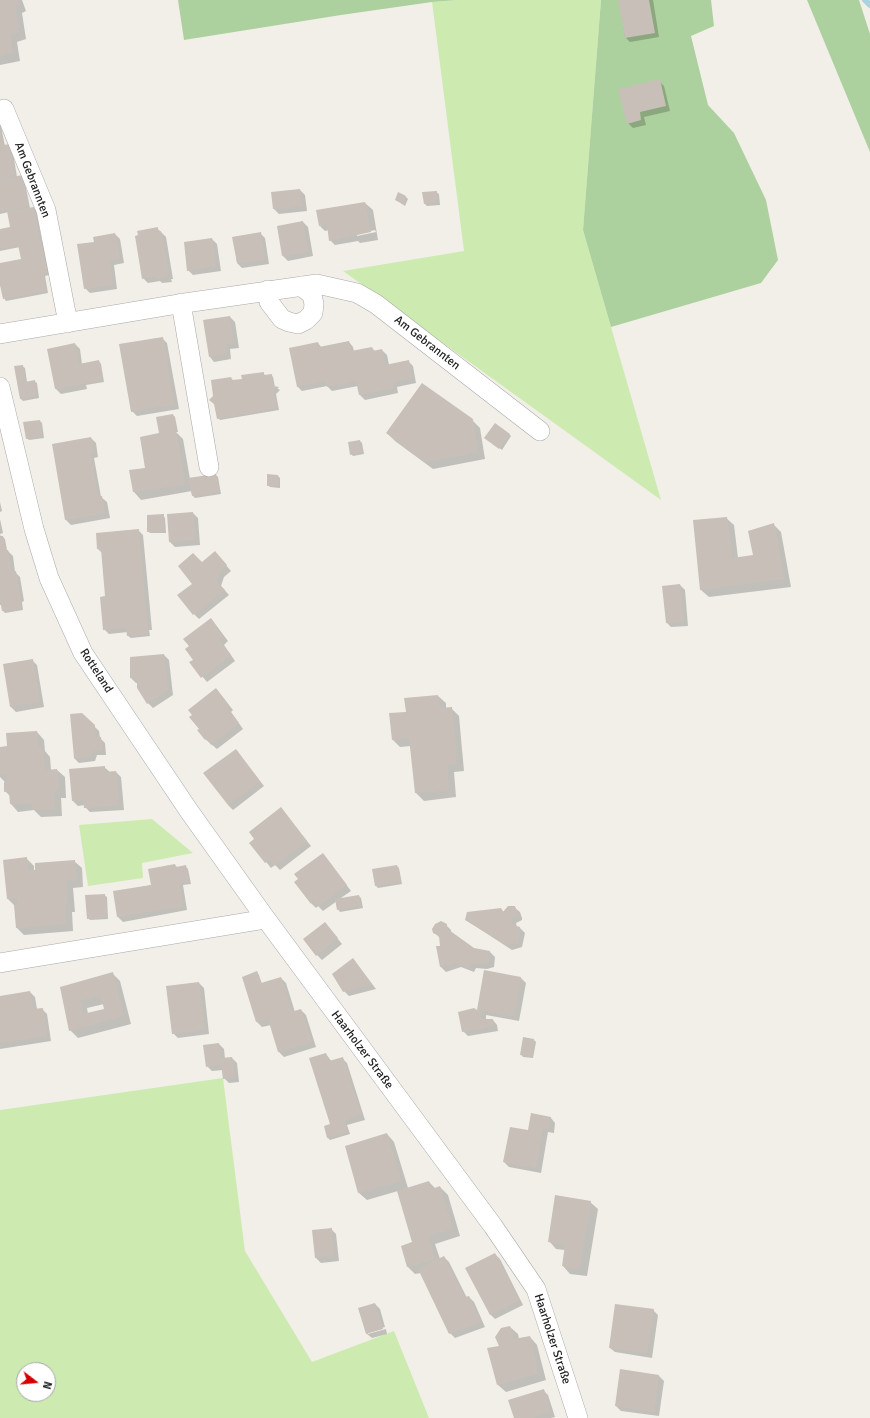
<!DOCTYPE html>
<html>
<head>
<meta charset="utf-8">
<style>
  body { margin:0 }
  #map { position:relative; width:870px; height:1418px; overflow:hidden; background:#f2efe9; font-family:Signika,sans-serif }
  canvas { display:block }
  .north { position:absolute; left:16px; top:1362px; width:40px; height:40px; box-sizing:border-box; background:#fff; border:1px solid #a7a7a7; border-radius:50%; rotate:106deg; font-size:11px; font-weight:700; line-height:16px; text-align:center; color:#222 }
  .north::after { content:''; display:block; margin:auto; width:14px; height:18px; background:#d40000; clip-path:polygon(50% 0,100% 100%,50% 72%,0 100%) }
</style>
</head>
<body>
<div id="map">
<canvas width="870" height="1418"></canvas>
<div class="north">N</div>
</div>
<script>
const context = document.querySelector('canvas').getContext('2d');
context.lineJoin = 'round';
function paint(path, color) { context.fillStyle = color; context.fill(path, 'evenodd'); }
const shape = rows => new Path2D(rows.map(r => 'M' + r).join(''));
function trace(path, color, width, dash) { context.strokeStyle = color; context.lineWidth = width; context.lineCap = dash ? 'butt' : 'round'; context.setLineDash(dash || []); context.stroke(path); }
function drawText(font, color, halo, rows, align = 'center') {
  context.font = font + ' Signika,sans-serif'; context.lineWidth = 3; context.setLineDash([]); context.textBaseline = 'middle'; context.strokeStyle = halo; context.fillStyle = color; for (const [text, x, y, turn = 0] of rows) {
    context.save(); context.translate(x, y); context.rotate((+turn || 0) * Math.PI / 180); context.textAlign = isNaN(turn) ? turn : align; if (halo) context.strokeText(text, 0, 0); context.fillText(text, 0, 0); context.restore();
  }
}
const grass = shape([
  [458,0,601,0,583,230,661,500,343,271,464,251,432,2],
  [152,819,193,853,142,863,143,878,88,886,79,825],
  [223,1078,245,1251,312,1362,394,1331,429,1418,0,1418,0,1110],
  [24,1370,48,1370,48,1394,24,1394]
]);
const forest = shape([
  [178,0,458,0,432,2,341,15,184,40],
  [601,0,711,0,714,26,691,36,708,105,734,133,766,200,778,260,761,283,611,327,583,230],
  [807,0,859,0,870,34,870,152]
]);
const shadow = shape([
  [0,0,22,0,26,11,22,13,26,39,17,42,20,61,0,65],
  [619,0,653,0,659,37,630,42,625,37],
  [659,81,664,86,670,111,644,117,646,125,633,128,628,123],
  [0,122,5,146,12,147,17,177,24,178,30,208,34,208,36,210,42,241,52,274,45,276,48,293,6,301,4,298,0,284,0,264,22,260,20,247,0,251,0,230,11,228,9,212,0,214],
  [300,190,305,195,307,211,279,214,274,209,272,193],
  [436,192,439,194,440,205,427,206,425,204],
  [406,197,408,199,405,206,396,200],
  [365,203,373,210,378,240,360,243,358,241,335,245,330,240,329,230,325,231,320,226],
  [375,230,376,232,357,236,357,234],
  [303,222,308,227,313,256,288,261,283,256],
  [157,228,166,237,173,279,171,279,172,282,162,283,160,281,148,283,143,278],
  [260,233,265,238,269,264,242,268,237,263,234,237],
  [115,234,120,239,124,263,114,265,117,289,90,293,85,288,95,243],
  [212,239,217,244,221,271,193,275,188,270],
  [230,317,235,322,239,348,230,349,231,359,214,362,210,357],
  [162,338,167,343,179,409,137,416,132,411],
  [349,342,353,347,354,351,372,348,375,351,382,350,387,355,389,365,408,361,413,366,416,383,397,387,398,393,365,400,360,395,358,386,332,391,327,386,302,391,297,386,318,343,322,348],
  [75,344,80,349,82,364,99,361,101,364,104,382,86,385,87,389,61,394,56,389,49,349],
  [22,366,25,368,27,382,34,381,37,383,39,398,23,401,21,399],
  [263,373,266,376,271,375,273,377,275,387,280,390,276,394,279,410,220,420,218,418,231,378,233,380,243,380],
  [173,415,175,417,178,432,176,432,183,439,190,479,216,475,218,477,221,494,195,498,193,496,192,491,141,500,134,492,130,471,146,468,161,434],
  [472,420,480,428,485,459,433,469,395,441,387,433],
  [40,421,42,423,44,438,29,440,27,438],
  [509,434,511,436,502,450,488,440],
  [91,438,96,443,98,457,94,458,101,497,107,502,110,518,71,525,66,520],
  [360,441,362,443,364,454,353,456,351,454],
  [278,476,280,478,280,488,270,487,268,485],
  [0,502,2,511,0,512],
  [193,513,198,518,200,545,175,547,170,542,168,515],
  [163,515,165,518,166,533,150,533,148,531],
  [726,518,734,525,738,558,754,556,774,525,781,532,791,587,709,597,701,590],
  [0,519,3,533,0,534,1,537,3,537,5,539,7,550,13,556,15,572,20,577,24,601,22,602,23,610,5,613,3,611,2,605,0,605],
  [138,530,143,535,152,630,149,630,150,636,131,638,128,636,128,632,109,634,104,629,106,597,102,553,98,549],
  [220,558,231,571,224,577,221,586,229,595,199,619,194,614,193,584,202,563],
  [680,585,685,590,688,626,671,627,666,622],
  [211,619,228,641,224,645,235,661,207,682,191,663,194,660],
  [164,655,169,660,173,695,153,708,148,703,138,683,136,683,131,678,131,658],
  [32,660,37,665,44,707,16,712,11,707,4,665],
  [216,689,233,710,231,712,243,729,217,749,205,739,200,729],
  [438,696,446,703,446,709,451,708,459,716,464,771,454,772,456,797,424,801,416,793,411,746,400,747,393,740,407,713],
  [94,726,99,731,100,738,105,743,106,755,97,755,95,761,79,763,74,758],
  [37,732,44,740,45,751,50,757,51,770,57,770,65,777,66,798,61,798,62,816,41,817,34,810,18,812,11,804,10,796,5,791,5,782,0,777,0,748,8,747],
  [236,750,264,786,233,810,228,805],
  [104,767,110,772,116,772,121,777,124,810,90,812,85,807,85,805,78,806,73,801],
  [281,809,311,846,280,870,275,865,271,868,251,843],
  [323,854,351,891,338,900,359,896,361,898,363,908,340,912,338,909,337,901,323,911,318,906,316,908,311,903],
  [26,858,34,866,34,871,74,861,82,868,83,887,73,888,75,912,72,912,73,931,24,935,17,928,15,906,8,899],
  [175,865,178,868,186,867,188,869,191,884,183,885,187,910,123,922,118,917,114,892,152,885],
  [397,866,399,868,402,884,378,888,376,886],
  [104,895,107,897,108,919,90,920,88,918],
  [514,907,520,912,522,918,522,920,516,923,517,927,520,928,525,933,522,947,512,950,472,924,466,919,501,909,504,912],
  [446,925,451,930,451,933,474,949,490,952,495,957,494,967,487,969,476,968,474,972,461,967,446,972,441,967,437,947,441,946,440,938,434,932],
  [329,928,342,944,322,960,317,955],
  [353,959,376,989,349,996,344,991],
  [257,972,259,975,262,984,281,978,286,983,295,1012,301,1010,306,1015,316,1047,284,1057,279,1052,271,1025,262,1027,257,1022,247,988],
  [484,972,521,978,526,983,519,1021,486,1015,486,1020,493,1020,497,1025,498,1031,468,1036,463,1031,478,1012],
  [112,973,120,981,131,1024,78,1038,70,1030,61,988],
  [104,1004,105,1010,88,1014,87,1008],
  [199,983,204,988,209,1034,178,1038,173,1033],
  [30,992,35,997,37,1009,42,1009,47,1014,51,1041,0,1049,0,997],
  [534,1040,536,1042,533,1058,523,1057,521,1054],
  [219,1044,224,1049,225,1059,232,1058,237,1063,239,1082,229,1083,224,1078,223,1070,212,1071,207,1066],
  [326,1054,332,1062,342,1058,347,1063,365,1120,347,1125,350,1134,330,1140,328,1138,325,1127,331,1124],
  [551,1118,555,1123,554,1133,548,1132,541,1173,509,1167,504,1162,529,1131],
  [387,1134,394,1142,408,1188,429,1182,436,1189,440,1187,448,1195,460,1236,435,1244,440,1259,444,1257,449,1262,467,1298,469,1297,474,1302,485,1327,455,1338,450,1333,421,1273,415,1274,408,1267,402,1247,414,1243,398,1191,367,1200,359,1193],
  [590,1202,598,1209,587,1276,570,1274,563,1266,565,1250,556,1249,549,1241],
  [331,1229,336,1234,339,1261,321,1263,316,1258],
  [495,1254,500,1259,523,1305,495,1319,490,1314],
  [375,1304,380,1309,385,1327,368,1332,368,1334,386,1329,387,1334,372,1338,367,1334],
  [653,1310,658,1315,652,1358,615,1352,610,1348],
  [510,1327,518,1334,519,1339,530,1337,537,1345,546,1380,506,1392,498,1385,500,1347],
  [621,1370,659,1376,664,1381,659,1416,621,1411,616,1406],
  [543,1390,548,1395,555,1417,551,1418,515,1418]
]);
const stream = shape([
  [865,0,870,5]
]);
const building = shape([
  [0,0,18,0,19,4,15,6,19,32,10,34,13,53,0,56],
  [618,0,649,0,655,33,625,38],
  [660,79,666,106,640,112,641,120,627,124,618,89],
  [0,132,3,145,10,144,15,175,0,178],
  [23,175,28,206,0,211,0,179],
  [300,189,302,206,273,209,271,192],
  [437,191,438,203,424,204,422,192],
  [398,192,406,196,403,204,395,200],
  [365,202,371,232,329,241,327,225,319,226,316,210],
  [34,207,40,241,45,240,51,272,43,274,46,291,3,299,0,285,0,263,21,259,18,245,0,248,0,229,10,227,7,211],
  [303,221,308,251,282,256,277,226],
  [158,227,158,232,161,231,169,274,167,274,167,277,156,279,156,276,142,279,135,236,138,235,137,231],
  [261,232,265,259,237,263,232,237],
  [115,233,120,259,109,260,113,284,84,289,77,244,94,242,93,237],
  [212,238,216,266,187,271,184,242],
  [230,316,234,343,225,344,227,354,209,357,203,320],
  [163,337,174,404,131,412,119,344],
  [349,341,351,351,372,347,373,351,382,349,385,365,409,360,412,378,392,382,394,388,359,395,356,381,327,387,325,381,297,387,289,348,318,342,319,347],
  [75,343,79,364,99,360,102,380,55,389,47,349],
  [23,365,25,382,35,380,37,396,20,399,14,366],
  [264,372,264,375,272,374,273,386,279,387,274,392,277,408,217,419,214,404,209,400,213,396,211,380,231,377,232,380,242,379,241,375],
  [422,383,473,419,478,452,425,462,386,433],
  [173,414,185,484,133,492,129,470,145,468,140,437,159,433,156,417],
  [40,420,42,436,26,439,23,422],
  [495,423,510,434,499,449,484,438],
  [91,437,94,453,90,453,98,496,102,496,105,513,65,520,52,444],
  [360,440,362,452,350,455,348,442],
  [216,474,219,492,192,496,188,478],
  [267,474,278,475,278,486,267,486],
  [193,512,196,540,169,542,167,514],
  [164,514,164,531,147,532,147,515],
  [727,517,732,558,753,555,748,531,774,523,784,579,700,590,693,520],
  [139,529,148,634,127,636,126,627,103,630,100,597,105,596,101,549,97,549,96,533],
  [0,536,3,536,6,550,8,550,12,572,16,571,22,608,2,611,0,600],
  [215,551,227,565,220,572,216,581,225,590,193,615,177,595,192,584,178,566,193,553,202,562],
  [680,584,684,621,666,623,662,586],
  [211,618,224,636,219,640,231,655,201,678,189,662,193,660,185,649,189,646,183,639],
  [164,654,168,690,147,704,137,688,137,678,130,678,130,657],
  [33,659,40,702,10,707,3,664],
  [216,688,229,705,227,707,239,723,211,745,206,738,205,740,197,730,199,729,189,717,192,715,188,710],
  [438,695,440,708,452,707,457,763,447,765,449,790,415,793,409,738,392,740,389,713,406,712,404,698],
  [82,713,95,725,95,737,101,737,102,750,92,751,90,757,74,758,70,714],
  [37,731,39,748,43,748,45,770,57,769,59,790,54,791,55,809,32,810,32,803,10,804,9,791,4,792,4,782,6,782,6,775,0,775,0,747,7,746,6,733],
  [236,749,260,781,228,805,203,773],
  [105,766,105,772,116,771,119,805,84,808,83,800,72,801,69,769],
  [281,807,307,841,274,866,270,860,265,863,249,843,254,839,249,832],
  [323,853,347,885,317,907,313,901,311,904,294,882,298,879,294,874],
  [27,857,28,870,35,870,35,863,75,860,76,880,66,881,68,905,65,905,66,924,16,928,14,905,17,905,17,898,7,899,3,860],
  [175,864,176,867,186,865,189,882,179,883,183,906,117,917,113,891,151,885,148,869],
  [397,865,401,882,375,886,372,869],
  [105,894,107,917,87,919,85,895],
  [359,895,361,906,337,910,335,899],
  [508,906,515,906,517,912,517,916,511,918,513,925,520,927,518,943,506,945,465,920,467,912,501,908,503,912],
  [441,921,447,924,447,930,449,930,474,948,490,951,489,962,482,964,471,963,469,968,455,963,440,967,436,946,440,946,439,936,433,933,432,929,435,924],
  [325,922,338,938,316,956,303,939],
  [353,958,372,984,343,992,332,974],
  [484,970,521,977,514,1016,482,1011,480,1019,493,1019,493,1026,462,1032,458,1012,474,1008,477,1010],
  [257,971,261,983,281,977,292,1011,284,1014,301,1009,312,1042,278,1052,268,1019,256,1022,242,977],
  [113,972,124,1016,69,1031,60,987],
  [101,996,104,1009,83,1014,80,1000],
  [199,982,205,1030,172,1034,166,986],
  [30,991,33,1009,43,1008,47,1036,0,1043,0,996],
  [523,1037,534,1039,531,1057,520,1055],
  [219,1043,221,1058,232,1057,235,1077,223,1079,221,1064,206,1067,203,1045],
  [326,1053,329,1061,343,1057,361,1115,345,1120,348,1132,327,1138,324,1126,330,1124,309,1058],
  [531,1113,551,1117,549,1129,543,1128,536,1168,503,1162,510,1127,528,1130],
  [387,1133,401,1181,358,1193,345,1146],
  [429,1181,432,1189,440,1186,453,1229,428,1236,435,1259,407,1267,401,1246,412,1242,397,1191],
  [555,1195,591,1201,579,1269,562,1266,565,1245,548,1242],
  [332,1228,334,1256,315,1258,312,1230],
  [495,1253,519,1300,490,1315,465,1268],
  [444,1256,465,1297,469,1296,481,1322,449,1334,418,1269],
  [375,1303,383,1329,366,1334,358,1308],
  [615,1304,654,1309,647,1353,609,1348],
  [510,1326,514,1339,530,1336,539,1373,497,1385,487,1348,499,1346,495,1337,501,1328],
  [620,1369,659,1375,654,1412,615,1406],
  [544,1389,551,1412,531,1418,514,1418,508,1400]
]);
const minor = shape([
  [4,109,46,210,68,323],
  [268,290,269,302,282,319,289,322,298,324,306,320,313,313,314,304,312,295,301,286],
  [181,303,209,467],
  [0,334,178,304,317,284,357,293,376,304,540,431],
  [0,387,34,529,49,578,83,653,189,811,266,919],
  [0,963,266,919,493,1226,536,1289,578,1418]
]);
const streetNames = [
  ["Am Gebrannten",32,180,69],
  ["Am Gebrannten",427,343,38],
  ["Rotteland",96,671,57],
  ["Haarholzer Straße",362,1050,53],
  ["Haarholzer Straße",552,1339,72]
];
paint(grass, '#cdebb0');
paint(forest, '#add19e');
paint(shadow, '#0003');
trace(stream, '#aad3df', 6);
paint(building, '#c7bfb8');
trace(minor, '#a9a9a9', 20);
trace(minor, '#fff', 19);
drawText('12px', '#222', '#fff', streetNames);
</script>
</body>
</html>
